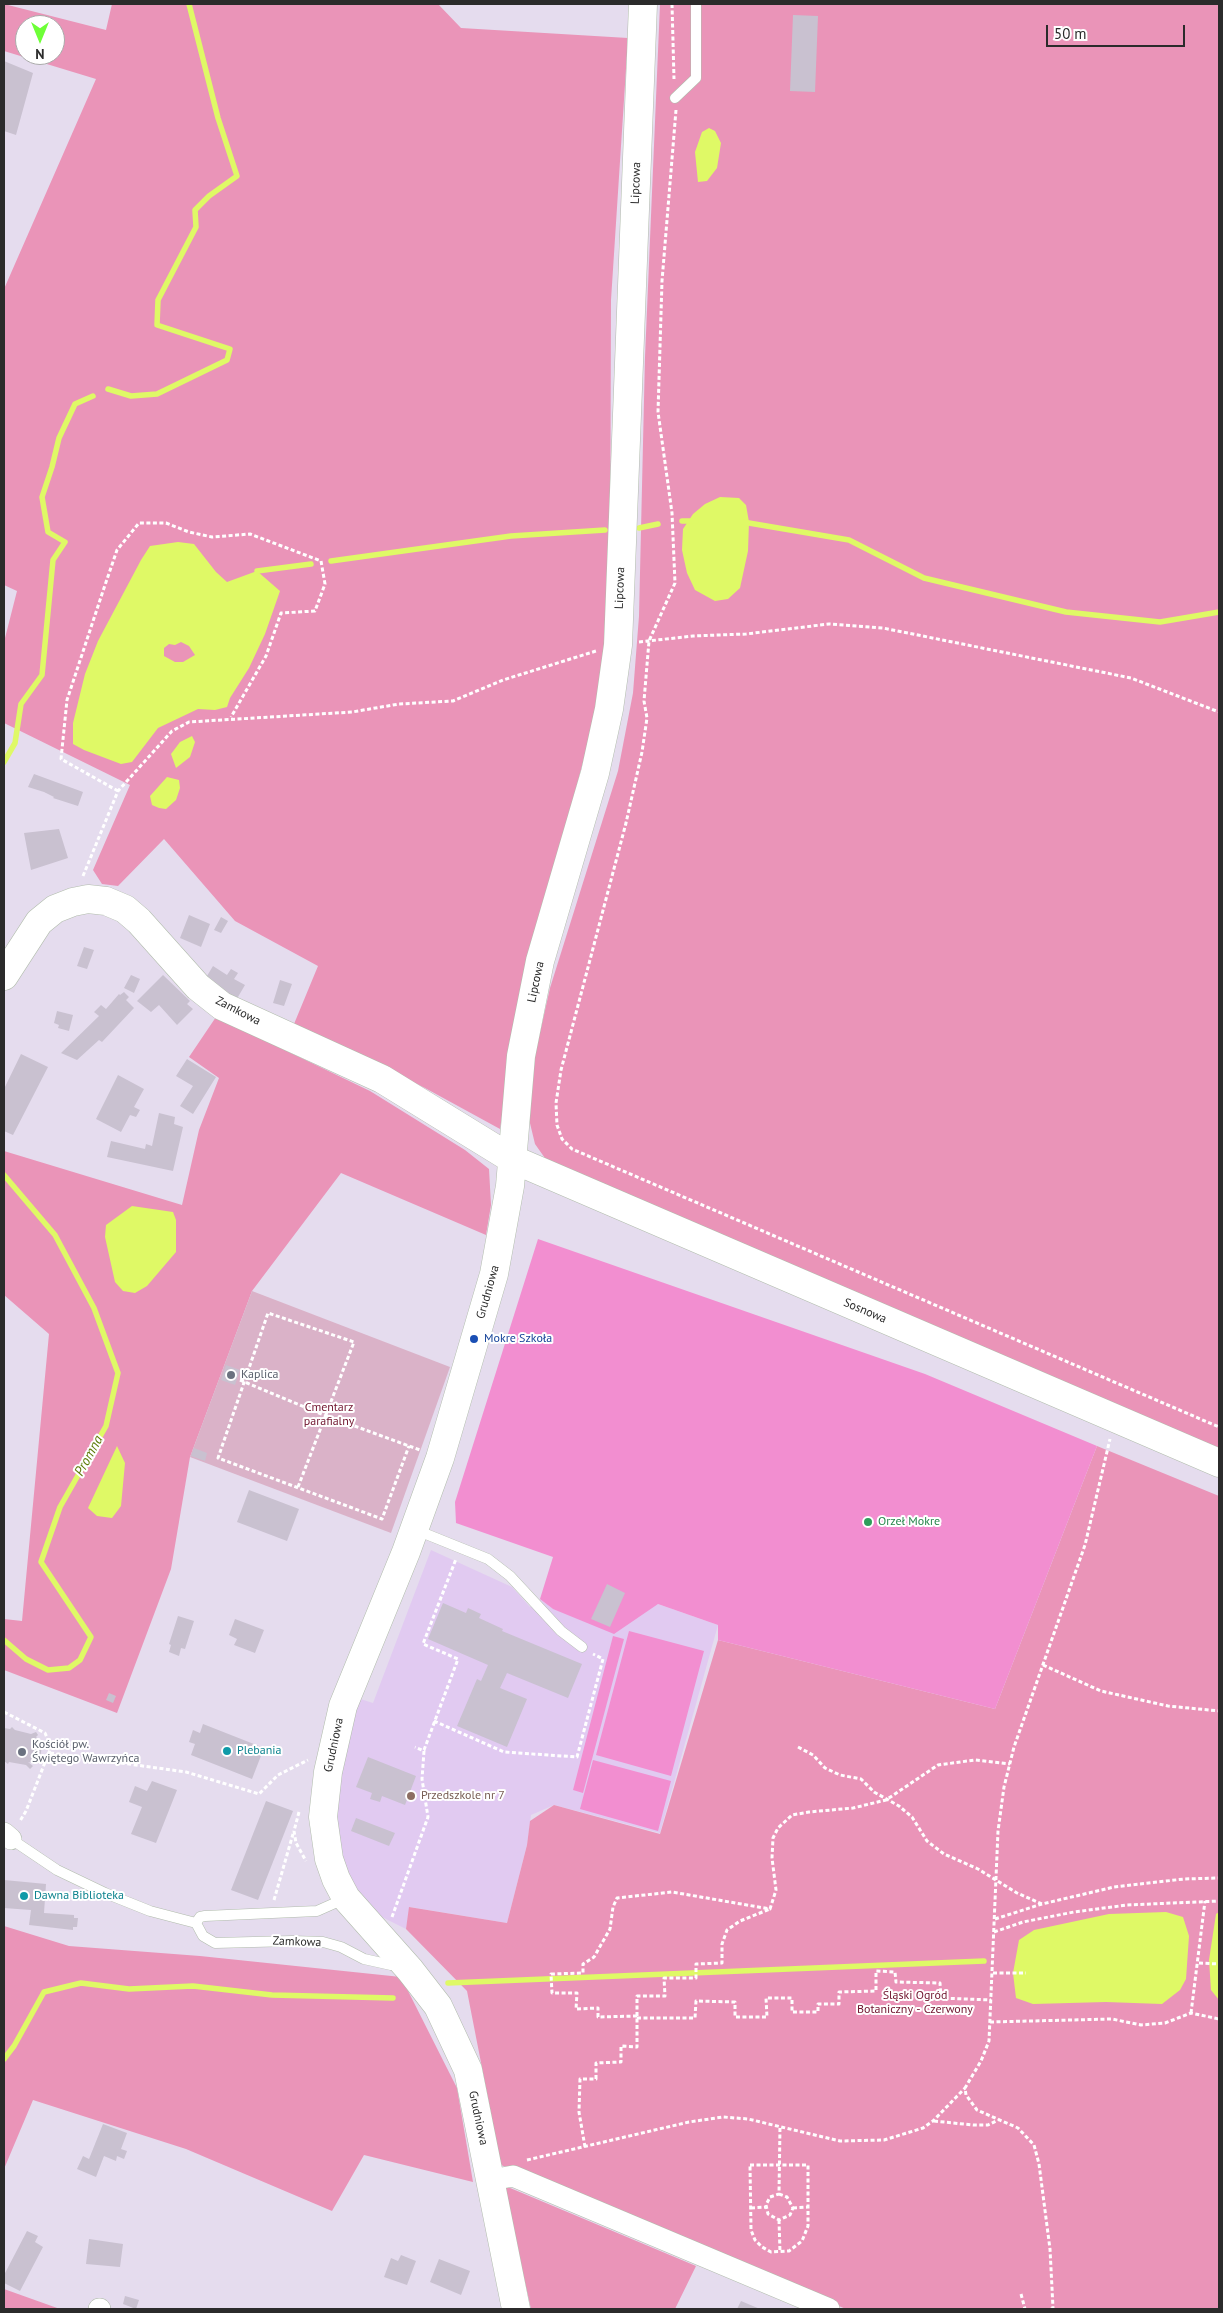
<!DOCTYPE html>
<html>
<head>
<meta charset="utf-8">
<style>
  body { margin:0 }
  #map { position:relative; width:1223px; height:2313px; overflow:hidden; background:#e5dcee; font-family:"PT Sans",sans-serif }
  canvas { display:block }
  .frame { position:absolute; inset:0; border:5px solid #2b2b2b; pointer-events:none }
  .north { position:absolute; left:15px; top:15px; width:50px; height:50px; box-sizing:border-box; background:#fff; border:1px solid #aaa; border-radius:50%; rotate:180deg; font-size:14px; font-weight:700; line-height:20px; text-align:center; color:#2b2b2b }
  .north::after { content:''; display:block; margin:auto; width:18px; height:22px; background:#6eff38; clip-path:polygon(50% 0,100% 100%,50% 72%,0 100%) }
  .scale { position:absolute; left:1046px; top:25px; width:139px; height:22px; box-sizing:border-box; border:2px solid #2b2b2b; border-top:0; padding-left:6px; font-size:15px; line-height:18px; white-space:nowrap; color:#2b2b2b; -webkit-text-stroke:4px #fff; paint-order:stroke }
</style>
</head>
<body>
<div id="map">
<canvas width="1223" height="2313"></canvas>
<div class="frame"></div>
<div class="north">N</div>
<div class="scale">50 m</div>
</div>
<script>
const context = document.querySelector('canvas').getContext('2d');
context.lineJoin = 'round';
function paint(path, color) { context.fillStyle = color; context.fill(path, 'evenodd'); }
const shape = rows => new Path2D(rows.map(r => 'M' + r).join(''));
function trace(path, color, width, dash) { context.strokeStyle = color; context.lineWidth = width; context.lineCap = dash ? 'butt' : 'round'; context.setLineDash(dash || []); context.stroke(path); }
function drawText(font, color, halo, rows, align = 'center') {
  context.font = font + ' "PT Sans",sans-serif'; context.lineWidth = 4; context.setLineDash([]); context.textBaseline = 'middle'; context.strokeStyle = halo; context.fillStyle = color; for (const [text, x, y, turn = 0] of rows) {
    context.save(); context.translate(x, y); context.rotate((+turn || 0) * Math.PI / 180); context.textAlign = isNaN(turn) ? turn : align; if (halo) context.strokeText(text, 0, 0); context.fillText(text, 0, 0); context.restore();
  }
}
const education = shape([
  [431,1550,512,1587,530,1607,540,1599,553,1609,658,1604,718,1625,660,1833,554,1805,531,1815,527,1845,507,1923,410,1907,406,1929,358,1905,333,1830,339,1768,354,1697,373,1703]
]);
const green = shape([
  [4,4,106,30,112,4,438,4,461,28,628,38,611,300,610,615,607,672,558,856,517,1021,500,1129,425,1088,294,1024,318,966,235,921,164,839,118,886,102,884,93,870,130,785,4,723,4,642,17,591,4,585,4,289,96,79,4,51],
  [25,25,55,25,55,55,25,55],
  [660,4,1219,4,1219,1452,547,1161,535,1144,529,1119,535,1055,550,988,618,771,633,693,639,616,645,357],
  [216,1017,370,1091,465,1150,489,1169,491,1205,486,1235,341,1173,252,1291,190,1457,171,1569,117,1713,4,1670,4,1619,22,1621,49,1334,4,1295,4,1151,182,1205,199,1130,219,1078,189,1057],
  [1097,1446,1219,1496,1219,2309,846,2309,501,2165,467,1991,406,1929,409,1907,507,1923,527,1845,530,1821,554,1805,660,1834,718,1640,995,1709],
  [4,1926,69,1946,200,1956,401,1977,457,2088,473,2182,364,2155,332,2211,186,2149,33,2100,4,2169],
  [503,2185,696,2266,675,2309,531,2309],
  [4,2289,60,2309,4,2309]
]);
const cemetery = shape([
  [252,1291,450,1367,391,1533,190,1457]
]);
const pitch = shape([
  [538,1239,925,1374,1097,1446,995,1709,718,1640,718,1625,658,1604,614,1634,553,1609,540,1599,553,1557,456,1523,455,1502],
  [629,1631,704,1651,671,1776,596,1755],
  [613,1636,624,1639,583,1793,573,1790],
  [593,1760,671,1781,658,1831,580,1809]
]);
const water = shape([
  [709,128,715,131,721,143,717,168,707,181,698,182,695,152,702,132],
  [720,497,739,498,746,505,749,522,748,551,740,588,728,599,715,601,695,590,687,573,682,550,683,529,693,514,705,504],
  [178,542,194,544,216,572,227,582,257,571,280,591,265,634,249,668,230,698,227,707,215,710,198,709,158,728,132,762,121,764,84,750,73,744,73,723,85,674,98,641,141,560,150,546],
  [181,642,189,646,195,655,183,662,175,662,164,656,164,648,169,644,175,645],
  [192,736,195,742,190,757,176,768,171,754,180,742],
  [167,777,179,780,180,788,176,800,166,809,159,808,152,805,150,796],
  [132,1206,173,1212,176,1220,176,1252,147,1286,135,1293,123,1291,115,1282,105,1237,106,1225],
  [117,1446,125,1463,121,1506,112,1518,97,1516,88,1508],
  [1166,1912,1183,1917,1189,1936,1186,1979,1180,1990,1162,2004,1106,2002,1033,2004,1016,1998,1013,1973,1019,1940,1034,1930,1109,1914],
  [1219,1912,1219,2000,1211,1990,1209,1960,1216,1914]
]);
const stream = shape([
  [108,389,131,396,157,394,227,360,230,349,157,325,158,300,196,227,195,210,209,196,237,176,218,118,189,4],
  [682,521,696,521],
  [743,522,849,540,924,578,1066,612,1160,622,1219,612],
  [639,528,658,524],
  [331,561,511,536,605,530],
  [257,571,311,564],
  [4,762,15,743,21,704,42,675,53,560,65,542,48,532,42,497,52,467,59,438,75,404,93,396],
  [4,1175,55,1235,94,1308,118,1373,106,1426,60,1507,41,1562,91,1637,80,1660,69,1668,48,1670,26,1659,4,1640],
  [448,1983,984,1961],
  [4,2059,14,2046,44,1992,81,1983,129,1989,193,1986,272,1995,393,1998]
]);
const building = shape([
  [793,15,818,16,815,92,790,91],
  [4,61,33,73,16,135,4,131],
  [34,774,83,792,78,806,53,798,54,797,44,792,28,787],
  [59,829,68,858,31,870,24,833],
  [189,915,210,924,201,947,180,938],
  [221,917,228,921,221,933,214,930],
  [84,947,94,950,87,969,77,966],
  [213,966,227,975,231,969,238,973,234,979,245,985,235,1002,204,981],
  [131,975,140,979,134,993,124,988],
  [163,975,190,1001,187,1004,193,1009,177,1025,159,1005,151,1012,137,1001],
  [280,980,292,984,284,1006,273,1003],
  [124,992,129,997,126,1000,134,1008,102,1042,99,1040,77,1060,61,1053,99,1016,94,1012,101,1005,106,1009,119,994,120,995],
  [57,1011,73,1015,69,1031,58,1028,59,1025,54,1023],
  [21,1054,48,1067,13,1135,4,1131,4,1089],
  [187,1059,216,1077,193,1114,180,1106,193,1086,176,1076],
  [118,1075,144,1089,134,1107,140,1110,136,1117,130,1115,121,1132,96,1119],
  [159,1113,175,1117,174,1124,183,1127,173,1171,107,1157,111,1141,145,1149,146,1144,152,1146],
  [226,1365,240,1370,235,1385,221,1380],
  [194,1448,207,1453,205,1461,191,1456],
  [249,1490,299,1509,287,1541,237,1522],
  [607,1584,625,1593,610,1627,591,1619],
  [443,1603,466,1613,468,1608,481,1614,479,1618,503,1629,502,1631,582,1664,568,1698,507,1673,500,1688,527,1699,507,1747,457,1726,477,1679,481,1681,488,1665,428,1639],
  [178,1616,194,1621,185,1649,181,1648,179,1656,169,1652,171,1645,169,1644],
  [235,1619,264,1630,255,1653,234,1645,237,1639,229,1635],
  [109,1693,116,1696,113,1703,106,1700],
  [203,1724,264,1748,252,1779,191,1755,195,1744,189,1742,193,1730,200,1733],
  [12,1727,15,1730,31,1734,36,1732,38,1735,36,1737,41,1742,42,1746,40,1758,38,1758,36,1764,28,1762,33,1766,30,1769,26,1765,9,1762,8,1764,4,1761,4,1728,10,1729],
  [368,1757,416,1776,405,1805,382,1796,380,1802,370,1799,372,1793,356,1787],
  [152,1781,177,1790,156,1843,131,1834,142,1807,129,1802,135,1786,147,1791],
  [266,1801,293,1811,258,1900,231,1890],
  [356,1818,395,1833,389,1846,351,1831],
  [4,1880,46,1884,44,1913,74,1915,74,1918,78,1918,77,1927,73,1927,73,1930,29,1925,31,1910,4,1908],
  [103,2124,127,2133,121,2149,127,2151,124,2159,117,2156,116,2161,104,2156,96,2177,77,2169,83,2156,89,2159],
  [27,2231,38,2236,35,2242,43,2247,20,2291,4,2283,4,2275],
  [89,2239,123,2244,120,2267,86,2264],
  [401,2255,416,2261,407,2285,384,2277,391,2258,398,2261],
  [439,2259,470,2271,461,2295,430,2282],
  [125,2296,139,2300,136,2309,123,2304],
  [741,2301,760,2309,737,2309]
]);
const path = shape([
  [672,4,674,79],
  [676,110,662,281,658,412,672,513,675,583,649,641,644,701,647,718,642,752,626,823,561,1070,556,1103,557,1125,562,1139,572,1149,1219,1427],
  [639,642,693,636,746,634,829,624,883,628,1131,678,1219,712],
  [118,791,61,759,67,700,103,591,117,550,139,523,166,523,189,532,212,537,250,534,321,561,325,584,315,611,281,613,266,656,231,717],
  [83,876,118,791,172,731,189,722,352,712,399,704,453,701,503,680,596,651],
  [240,1380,319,1413,420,1450],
  [298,1487,354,1342,268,1313,218,1458,382,1519,409,1446],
  [1043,1665,1101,1691,1168,1706,1219,1711],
  [4,1712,45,1733,51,1747,26,1811,20,1821],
  [434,1721,504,1752,577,1757,603,1659,593,1654],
  [798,1747,813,1755,825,1768,840,1775,861,1779,874,1792,899,1806,912,1817,927,1841,944,1854,978,1869,1017,1893,1042,1904],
  [424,1750,458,1659,423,1644,456,1559],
  [50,1753,186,1772,259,1794,278,1775,308,1760],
  [299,1812,294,1831,296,1843,306,1861],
  [274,1900,293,1834],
  [392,1917,428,1817,422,1779,424,1751,415,1747],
  [995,1919,1042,1904,1114,1887,1184,1879,1219,1878],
  [994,1932,1023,1922,1074,1912,1127,1905,1219,1901],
  [1199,1963,1219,1964],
  [993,1973,1026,1973],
  [1191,2013,1205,1901],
  [637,2016,598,2017,598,2008,576,2009,577,1993,552,1993,551,1974,583,1973,583,1964,594,1957,610,1929,613,1907,617,1898,672,1892,770,1909,776,1890,772,1858,773,1838,778,1828,792,1815,809,1812,853,1808,886,1800,938,1765,975,1760,1010,1764],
  [637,2018,695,2018,696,2001,735,2002,735,2017,767,2017,766,1998,792,1998,792,2012,818,2012,818,2004,839,2004,839,1992,876,1991,876,1971,895,1972,896,1982,940,1983,941,1998,991,2000],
  [990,2022,1112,2019,1141,2025,1165,2023,1191,2013,1219,2019],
  [934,2121,973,2125,988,2125,998,2120],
  [585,2147,579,2112,580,2079,596,2079,596,2063,621,2062,621,2046,637,2047,637,1996,665,1996,664,1978,696,1978,696,1964,722,1963,722,1944,727,1930,740,1921,770,1909],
  [527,2160,689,2122,723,2117,748,2119,840,2141,884,2140,923,2128,933,2121,965,2088],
  [750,2165,808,2165,808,2226,802,2241,789,2251,771,2252,762,2247,755,2240,751,2230,750,2165],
  [779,2194,787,2197,793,2208,790,2215,779,2220,768,2214,766,2205,770,2197,779,2194,780,2126],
  [751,2208,766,2207],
  [793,2208,808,2207],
  [779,2220,780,2252],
  [1021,2294,1025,2309],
  [1051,2309,1053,2308,1050,2249,1039,2164,1034,2145,1018,2128,977,2110,966,2095,965,2088,981,2061,989,2041,998,1831,1004,1787,1014,1747,1085,1545,1110,1439]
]);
const lane = shape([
  [675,98,696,78,696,4],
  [416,1530,488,1559,510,1576,561,1631,582,1647],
  [11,1839,57,1870,105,1893,150,1911,196,1923,203,1936,215,1943,292,1941,323,1942,341,1947,364,1959,391,1965,399,1964],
  [196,1923,200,1917,205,1916,317,1911,344,1899]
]);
const street = shape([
  [4,1833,11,1839],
  [491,2180,513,2176,829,2309],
  [99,2309,100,2309]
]);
const secondary = shape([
  [4,976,39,922,55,909,73,902,88,899,106,901,125,909,139,921,198,987,222,1006,382,1079,512,1159,1219,1463],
  [516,2309,468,2070,438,2006,410,1970,346,1898,336,1879,329,1859,323,1817,328,1772,343,1706,406,1552,440,1458,494,1274,510,1186,521,1056,540,961,595,773,609,709,618,645,643,4]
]);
const markers = [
  [474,1339,5,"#1a4fb4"],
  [231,1375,5,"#6b7280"],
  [868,1522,5,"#2e9e5b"],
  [227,1751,5,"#0f9aa8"],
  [22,1752,5,"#6b7280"],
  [411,1796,5,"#8d6e63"],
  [24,1896,5,"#0f9aa8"]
];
const streetNames = [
  ["Lipcowa",636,183,-88],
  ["Lipcowa",620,588,-88],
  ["Lipcowa",536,982,-78],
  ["Zamkowa",238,1011,27],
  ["Grudniowa",488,1292,-74],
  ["Sosnowa",865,1311,23],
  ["Grudniowa",334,1745,-78],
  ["Zamkowa",297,1942,2],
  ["Grudniowa",478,2118,78]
];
const transitNames = [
  ["Mokre Szkoła",484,1339]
];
const worshipNames = [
  ["Kaplica",241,1375],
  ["Kościół pw.",32,1745],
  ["Świętego Wawrzyńca",32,1759]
];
const parkNames = [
  ["Cmentarz",329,1408],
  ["parafialny",329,1422],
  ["Śląski Ogród",915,1996],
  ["Botaniczny - Czerwony",915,2010]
];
const leisureNames = [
  ["Orzeł Mokre",878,1522]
];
const cultureNames = [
  ["Plebania",237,1751],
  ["Dawna Biblioteka",34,1896]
];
const educationNames = [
  ["Przedszkole nr 7",421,1796]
];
const waterNames = [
  ["Promna",89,1456,-61]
];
paint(education, '#e1caf1');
paint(green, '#ea94b8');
paint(cemetery, '#dab2c8');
paint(pitch, '#f28ed0');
paint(water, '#dff966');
trace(stream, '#dff966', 5.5);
paint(building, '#c9c1d0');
trace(lane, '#b1bcac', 11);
trace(street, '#b1bcac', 22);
trace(secondary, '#b1bcac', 29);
trace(path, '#fff', 3, [4, 2.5]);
trace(lane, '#fff', 10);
trace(street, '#fff', 21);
trace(secondary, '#fff', 28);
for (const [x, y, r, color] of markers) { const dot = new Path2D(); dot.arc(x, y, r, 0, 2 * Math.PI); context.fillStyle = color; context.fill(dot); trace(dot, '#fff', 2); }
drawText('12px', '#2b2b2b', '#fff', streetNames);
drawText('12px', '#164399', '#fff', transitNames, 'left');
drawText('12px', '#5b616d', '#fff', worshipNames, 'left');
drawText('12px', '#70142e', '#fff', parkNames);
drawText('12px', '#27864d', '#fff', leisureNames, 'left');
drawText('12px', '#0d838f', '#fff', cultureNames, 'left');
drawText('12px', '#785e54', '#fff', educationNames, 'left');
drawText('italic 14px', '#5d7b06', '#fff', waterNames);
</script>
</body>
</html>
